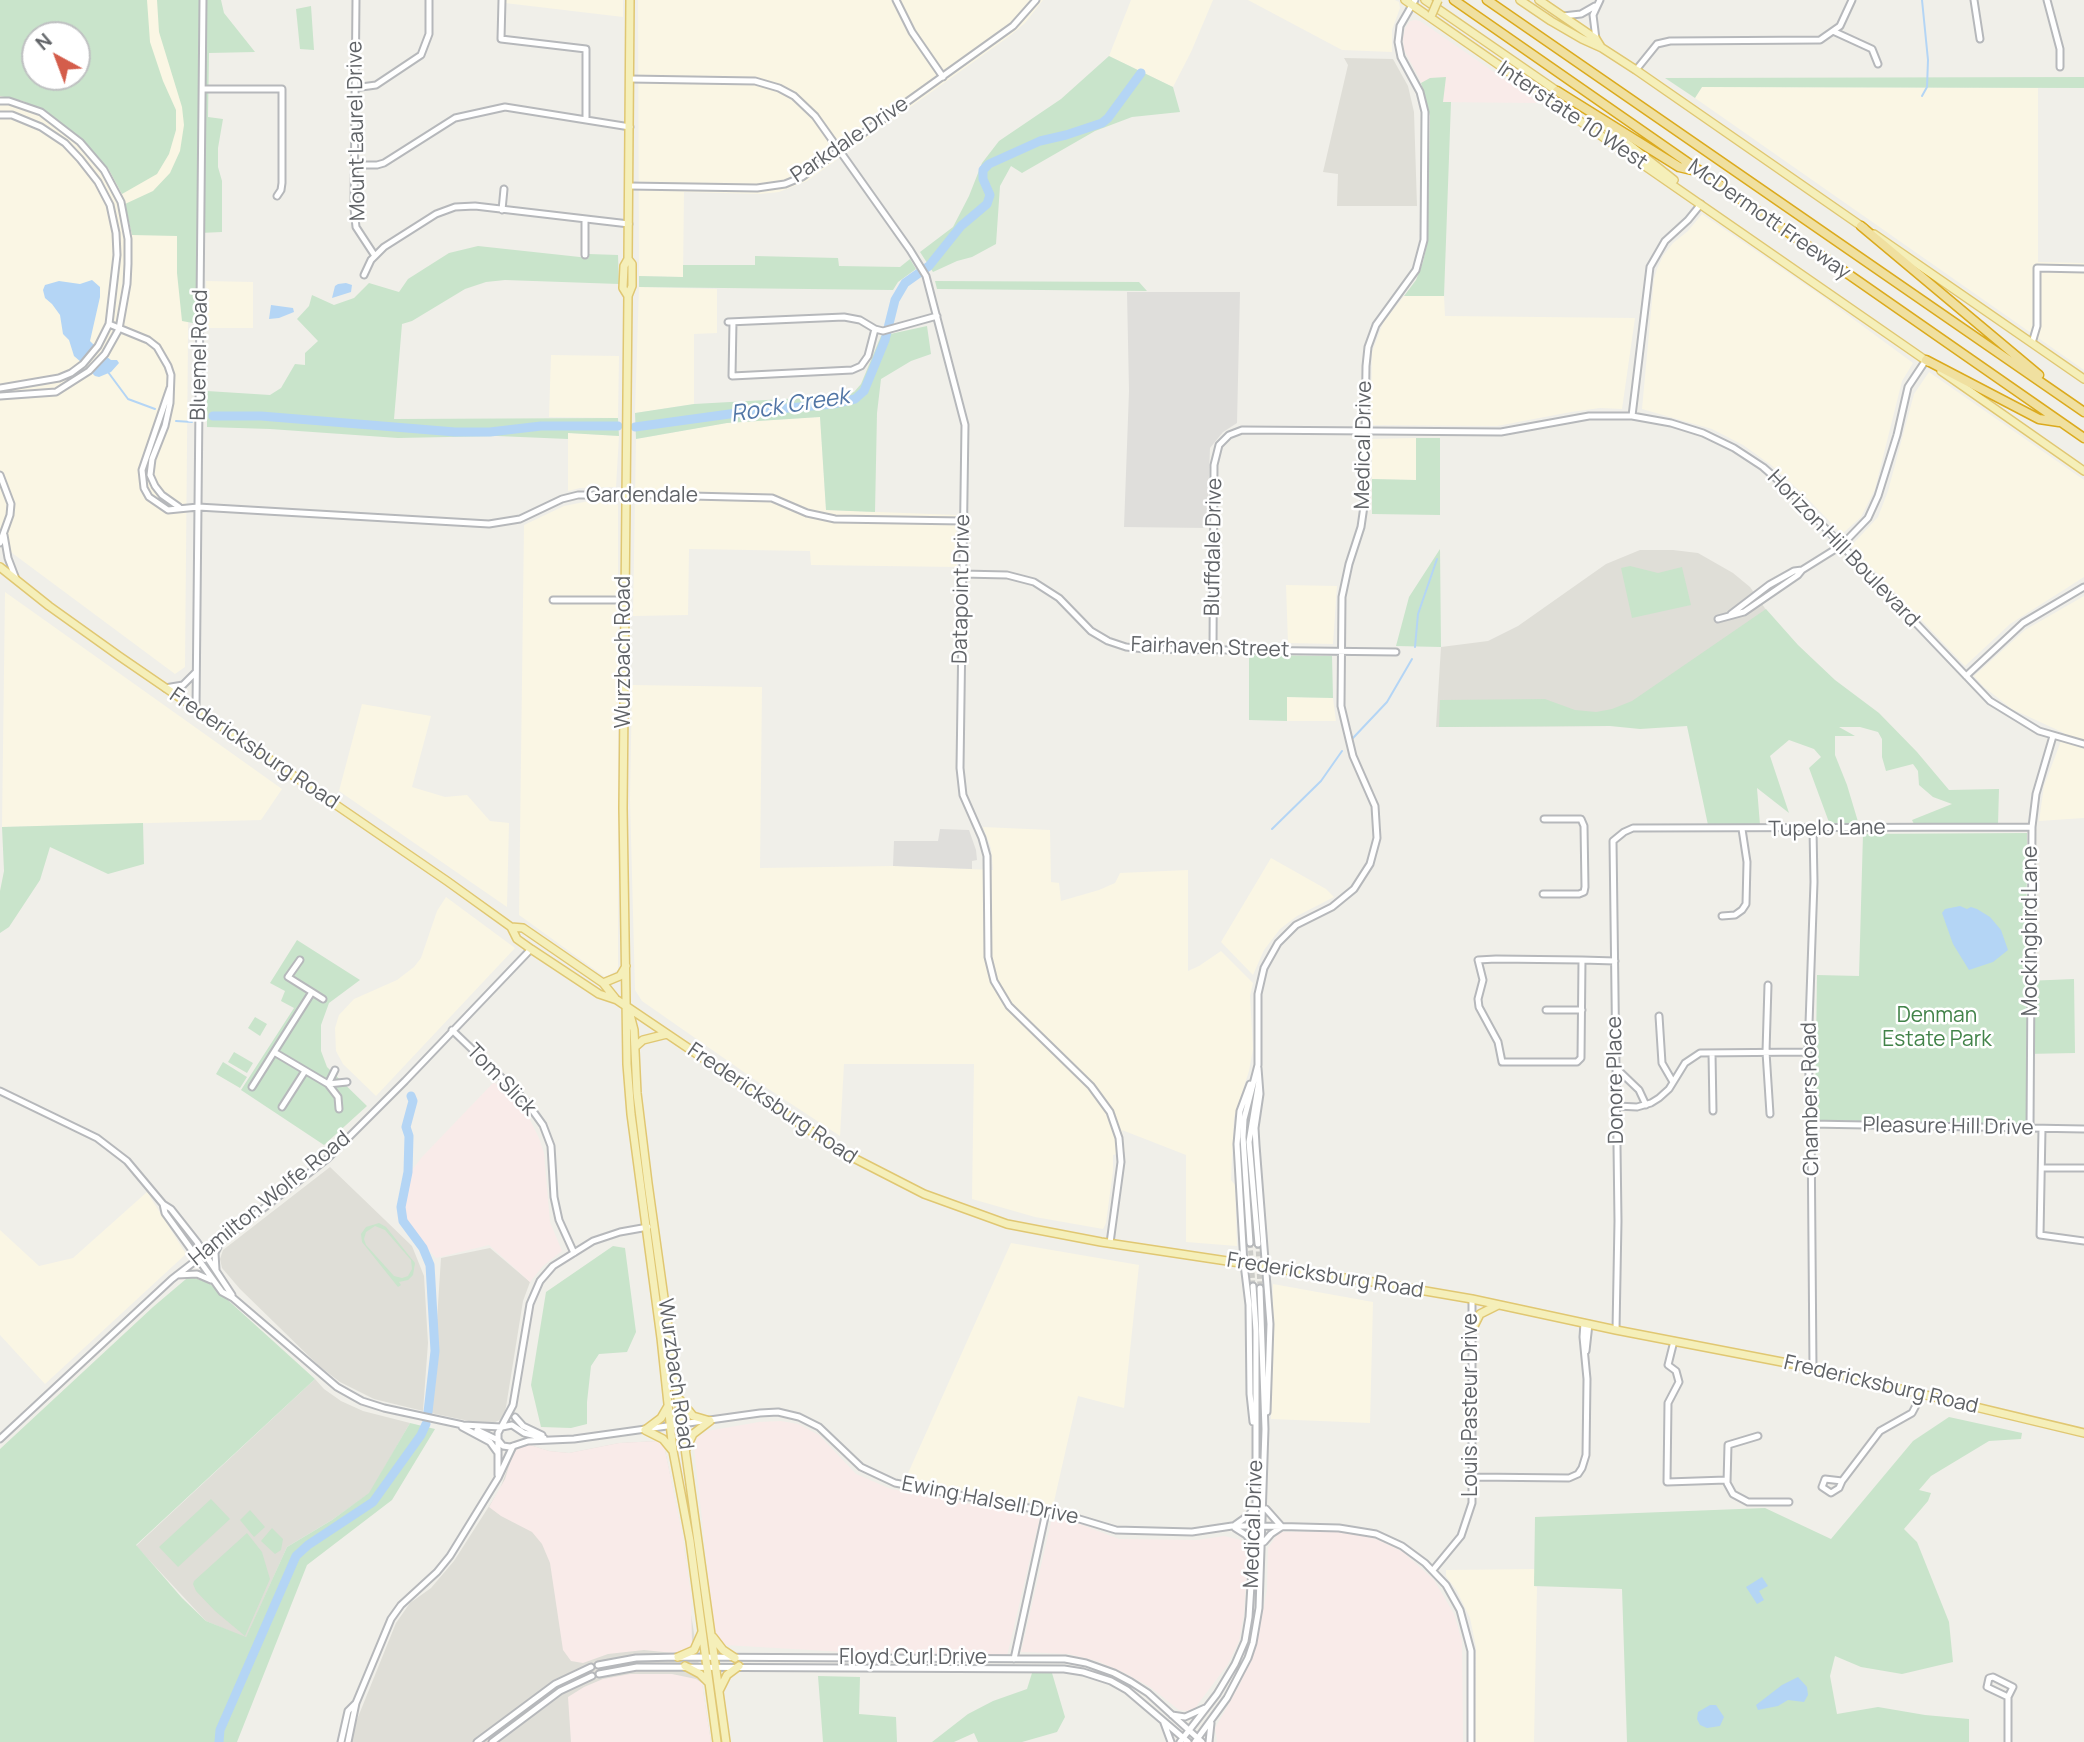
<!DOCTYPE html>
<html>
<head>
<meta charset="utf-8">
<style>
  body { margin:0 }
  #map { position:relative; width:2084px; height:1742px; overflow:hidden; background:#f0efe9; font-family:Manrope,sans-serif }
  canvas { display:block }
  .north { position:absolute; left:21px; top:21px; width:70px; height:70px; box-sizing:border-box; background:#fff; border:2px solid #bfc1c2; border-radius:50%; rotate:319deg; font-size:19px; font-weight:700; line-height:28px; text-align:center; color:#606367 }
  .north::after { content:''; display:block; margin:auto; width:24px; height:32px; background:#d45d4b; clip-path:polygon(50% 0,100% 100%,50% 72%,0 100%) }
</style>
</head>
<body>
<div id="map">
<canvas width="2084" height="1742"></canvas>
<div class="north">N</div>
</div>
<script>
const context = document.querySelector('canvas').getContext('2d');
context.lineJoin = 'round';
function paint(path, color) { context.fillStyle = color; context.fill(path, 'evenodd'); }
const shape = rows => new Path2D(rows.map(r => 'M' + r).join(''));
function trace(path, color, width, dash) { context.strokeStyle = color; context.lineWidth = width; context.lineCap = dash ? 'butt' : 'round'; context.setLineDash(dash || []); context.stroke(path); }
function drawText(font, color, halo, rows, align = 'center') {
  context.font = font + ' Manrope,sans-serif'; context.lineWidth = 5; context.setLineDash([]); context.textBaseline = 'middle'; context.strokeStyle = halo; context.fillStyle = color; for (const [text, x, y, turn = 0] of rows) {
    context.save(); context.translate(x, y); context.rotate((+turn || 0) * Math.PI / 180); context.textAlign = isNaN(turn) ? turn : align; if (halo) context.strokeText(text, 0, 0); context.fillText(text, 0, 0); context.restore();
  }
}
const commercial = shape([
  [0,0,191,0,185,667,175,674,0,544],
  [35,35,77,35,77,77,35,77],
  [505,0,623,0,623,17,505,3],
  [638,0,1043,0,1025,23,1011,35,807,181,779,192,760,194,684,192,683,277,639,276],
  [1131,0,1213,0,1191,52,1173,87,1109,56],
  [1248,0,1395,0,1399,2,1400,8,1392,30,1392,52,1342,50],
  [1702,87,2038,88,2038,262,2084,263,2084,370,1695,98],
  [1702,214,1822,296,1913,363,1902,381,1875,489,1861,517,1842,534,1803,494,1771,465,1743,445,1712,429,1642,409,1654,279,1657,269,1663,256,1673,243,1688,231],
  [206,281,253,282,253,328,208,328],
  [639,287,717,289,717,333,694,334,694,404,635,413],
  [1404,296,1444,296,1445,316,1635,318,1622,409,1600,408,1571,412,1497,426,1371,425,1372,352,1383,323],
  [551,355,619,356,618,418,549,417],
  [1929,372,2084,480,2084,577,2010,624,1965,666,1851,546,1878,517,1888,491,1914,394],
  [820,417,826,510,956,515,957,567,811,565,810,551,689,549,688,615,633,616,636,439,727,423],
  [568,433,619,436,616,487,580,488,568,491],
  [1416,438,1416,480,1372,479,1372,439],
  [594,500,613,501,618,505,618,970,605,977,519,915,524,525,564,506],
  [1286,585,1337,586,1333,644,1288,643],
  [5,592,282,789,261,820,2,827],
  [2084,596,2084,818,2039,821,2044,786,2064,733,2012,709,1984,687,1974,676,2025,630],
  [632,685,762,687,760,868,893,866,993,870,991,848,983,827,1050,830,1051,882,1059,883,1061,901,1099,890,1115,883,1120,873,1188,870,1188,971,1199,966,1221,951,1253,983,1250,996,1253,1049,1249,1071,1234,1117,1233,1136,1231,1180,1235,1185,1237,1246,1186,1242,1186,1155,1122,1130,1125,1152,1113,1155,1113,1171,1106,1223,1103,1229,1035,1217,972,1199,974,1064,844,1064,840,1136,761,1084,642,1001,635,990,630,799],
  [1286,697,1333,698,1336,721,1287,721],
  [362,704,431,716,412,787,445,797,467,795,490,821,509,823,507,907,339,791],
  [1271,858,1326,889,1334,897,1297,916,1280,929,1264,950,1253,975,1221,942],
  [446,897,515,948,376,1096,343,1064,336,1051,335,1028,339,1015,354,999,397,980,414,967,421,958,437,911],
  [147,1192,186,1254,45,1384,0,1335,0,1230,39,1266,73,1258],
  [1011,1243,1139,1265,1124,1408,1078,1396,1053,1506,905,1480],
  [1273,1284,1373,1302,1370,1423,1271,1419],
  [1535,1569,1534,1586,1537,1587,1534,1742,1475,1742,1476,1647,1470,1618,1457,1591,1446,1576,1446,1570]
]);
const industrial = shape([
  [1127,292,1240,292,1237,423,1223,432,1210,448,1207,528,1124,527,1129,391],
  [940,829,969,830,976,850,977,860,972,861,972,869,893,866,894,841,938,841]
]);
const education = shape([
  [1344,58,1393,59,1408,86,1414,112,1417,206,1337,206,1338,174,1323,172,1348,65],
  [1640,550,1673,550,1698,553,1733,573,1750,587,1769,614,1610,726,1436,727,1441,647,1488,641,1518,626,1606,564],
  [330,1167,412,1246,424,1276,428,1343,423,1411,374,1399,340,1382,319,1366,240,1289,222,1268,220,1259,223,1250],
  [490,1248,530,1282,523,1301,505,1413,500,1420,488,1425,431,1413,441,1258],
  [315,1379,324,1389,341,1401,363,1411,410,1423,370,1493,332,1520,287,1547,246,1638,206,1621,136,1546],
  [657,1441,664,1445,685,1552,691,1614,711,1742,352,1742,354,1727,396,1623,410,1603,431,1588,454,1561,500,1489,514,1451,518,1448,530,1445,549,1451,569,1453,619,1443]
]);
const medical = shape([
  [1415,20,1420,21,1539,103,1432,102,1404,50,1403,38,1405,28,1410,21],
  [494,1082,526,1112,539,1138,544,1153,550,1222,562,1251,543,1266,530,1282,489,1245,436,1258,411,1230,404,1208,412,1170,422,1157],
  [781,1421,798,1424,819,1435,856,1474,891,1489,1040,1517,1007,1656,845,1652,724,1645,715,1636,694,1448,697,1438,707,1431,759,1422],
  [657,1441,664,1445,683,1538,691,1596,692,1644,689,1649,673,1653,644,1650,608,1654,583,1663,571,1661,563,1650,550,1563,542,1544,532,1532,501,1516,489,1507,505,1479,512,1456,518,1448,530,1445,549,1451,569,1453,619,1443],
  [1052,1518,1069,1520,1119,1539,1197,1540,1224,1536,1241,1540,1245,1545,1247,1562,1244,1614,1239,1641,1228,1664,1195,1708,1187,1711,1179,1710,1150,1687,1123,1672,1097,1661,1068,1654,1021,1652],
  [1345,1531,1378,1540,1403,1552,1434,1580,1454,1614,1462,1641,1463,1742,1217,1742,1215,1728,1240,1684,1256,1646,1267,1590,1268,1548,1279,1532],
  [630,1674,672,1674,696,1679,702,1683,711,1742,571,1742,568,1697,584,1687,603,1679]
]);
const green = shape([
  [0,0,147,0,150,42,163,81,176,110,176,130,169,154,157,174,122,194,108,168,77,135,51,115,23,101,0,96],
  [35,35,77,35,77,77,35,77],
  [157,0,221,0,224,13,255,52,209,53,208,117,223,119,218,148,218,167,222,181,222,232,200,233,199,311,193,323,182,321,177,273,177,236,132,235,125,204,153,191,170,173,180,151,184,125,182,107,159,32],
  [311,6,314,50,300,49,296,9],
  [1109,56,1173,87,1180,112,1132,117,1095,131,1022,173,1011,166,1000,186,996,244,972,257,957,261,933,272,920,252,953,227,969,196,982,163,999,141,1061,99],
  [1446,77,1443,102,1451,102,1444,296,1404,296,1416,280,1423,262,1427,244,1430,116,1421,83,1430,78],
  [2084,77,2084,88,1702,87,1695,98,1665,78],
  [478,246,589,258,589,254,618,255,619,284,505,280,486,282,465,289,412,321,402,324,394,419,618,418,619,436,568,433,568,439,497,436,398,438,270,429,207,427,207,391,270,395,281,388,295,364,305,365,305,353,318,341,297,319,309,306,312,295,334,305,354,298,369,283,399,292,408,279,449,253],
  [755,256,838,258,839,266,900,267,910,259,916,269,898,282,893,290,639,287,639,276,683,277,683,265,755,265],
  [935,281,1139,282,1147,291,937,289],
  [927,326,931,354,911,361,881,379,877,413,875,512,826,510,820,417,727,423,636,439,635,413,694,404,838,396,854,392,861,384,881,336],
  [1416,438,1440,438,1440,515,1372,514,1372,479,1416,480],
  [1440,549,1441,647,1396,646,1409,597],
  [1630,566,1658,573,1682,567,1691,605,1632,618,1621,568],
  [1766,609,1798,645,1835,680,1879,713,1917,752,1949,790,1999,789,1998,825,1915,826,1912,820,1952,804,1933,797,1919,785,1918,771,1913,764,1886,771,1882,757,1882,739,1878,732,1860,727,1839,727,1855,736,1835,736,1835,755,1847,785,1859,825,1830,825,1809,768,1821,757,1814,749,1789,740,1770,756,1789,813,1757,788,1760,825,1708,825,1687,726,1640,729,1610,726,1439,727,1440,700,1545,699,1575,710,1596,712,1612,709,1632,701],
  [1249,655,1332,656,1333,698,1287,697,1287,721,1249,720],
  [143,823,144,864,108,874,50,847,40,880,9,927,0,933,0,891,4,871,2,827],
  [2027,833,2026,981,2074,979,2075,1053,2026,1054,2026,1125,1818,1120,1815,1117,1817,975,1859,976,1863,834],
  [297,940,360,980,329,1003,321,1025,321,1051,327,1067,367,1106,324,1145,241,1090,294,1008,281,1001,285,991,270,983],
  [255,1017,267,1024,260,1036,248,1028],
  [234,1052,253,1063,247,1073,228,1062],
  [223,1062,247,1077,240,1088,216,1074],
  [379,1223,386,1227,415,1263,413,1275,408,1280,399,1282,401,1285,398,1287,362,1242,361,1234,366,1227],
  [375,1226,385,1230,411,1260,412,1269,408,1276,402,1278,394,1276,366,1245,364,1239,366,1232],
  [613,1246,625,1248,636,1332,627,1352,599,1354,591,1366,587,1402,587,1424,571,1428,541,1427,531,1385,546,1292],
  [192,1277,209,1283,315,1379,136,1545,182,1598,206,1621,246,1637,287,1547,332,1520,369,1493,410,1423,435,1429,392,1500,307,1565,237,1742,0,1742,0,1449,153,1307,186,1279],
  [1949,1417,2022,1433,2021,1439,1989,1441,1931,1476,1919,1490,1931,1493,1928,1501,1904,1529,1917,1542,1949,1622,1953,1662,1902,1674,1861,1667,1835,1656,1830,1676,1837,1714,1878,1707,1925,1715,1969,1719,1969,1742,1627,1742,1622,1589,1534,1586,1535,1517,1765,1508,1831,1539,1913,1441],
  [211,1499,230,1519,178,1567,159,1547],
  [250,1510,265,1527,254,1537,240,1520],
  [272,1528,283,1539,281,1550,275,1554,261,1541],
  [247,1533,262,1552,270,1579,245,1636,215,1611,196,1591,193,1584,194,1581],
  [1032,1673,1052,1673,1065,1717,1057,1732,1022,1742,978,1742,974,1733,954,1742,932,1742,968,1714,993,1701,1027,1689],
  [818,1676,860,1677,859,1714,896,1717,897,1742,823,1742]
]);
const water = shape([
  [92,280,100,287,100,297,90,341,94,345,81,362,74,356,69,340,63,334,60,315,52,304,45,298,43,290,45,285,59,281,80,284],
  [346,283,352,285,351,292,332,298,335,286,338,284],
  [271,305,293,308,294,312,279,318,269,319],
  [107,357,111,360,117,360,119,363,111,372,99,377,95,376,92,373],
  [1960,906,1967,909,1971,907,1977,909,1990,917,2001,930,2008,950,1993,962,1969,970,1953,944,1942,913,1945,909],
  [1762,1577,1768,1586,1759,1591,1764,1600,1757,1604,1746,1587],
  [1798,1677,1807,1687,1808,1695,1804,1702,1788,1700,1778,1706,1758,1710,1756,1705,1782,1685],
  [1710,1705,1716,1705,1724,1717,1720,1726,1707,1728,1700,1725,1697,1719,1698,1712]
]);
const stream = shape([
  [1922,96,1927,87,1928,60,1922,0],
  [108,372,128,399,155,409],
  [176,421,192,422],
  [1415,647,1418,614,1437,559],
  [1353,738,1387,702,1412,659],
  [1272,829,1321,781,1342,751]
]);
const river = shape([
  [213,416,261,416,455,432,490,432,541,426,618,426],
  [635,427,744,412,833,404,855,399,864,391,885,340,895,300,905,283,929,266,961,226,987,204,990,195,983,179,983,170,989,164,1040,141,1066,135,1102,123,1108,118,1141,73],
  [411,1096,413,1101,406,1127,409,1136,408,1172,401,1207,403,1221,423,1248,430,1265,435,1351,428,1412],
  [219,1742,220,1730,296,1556,308,1545,373,1502,421,1435,426,1424]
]);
const minorTunnel = shape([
  [1250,1243,1253,1286],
  [1258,1244,1260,1288]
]);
const minor = shape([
  [356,0,354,208,356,227,375,256],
  [502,0,501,39,586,49,586,120],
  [896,0,912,32,943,77],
  [1974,0,1980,39],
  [2047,0,2060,49,2060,67],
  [1563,16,1581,14,1595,6],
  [1835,32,1872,49,1878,64],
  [1596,39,1593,15,1600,0],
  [1636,70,1657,44,1670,41,1820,40,1840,26,1852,0],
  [630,79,755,81,779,88,794,96,815,116,910,250,926,276,965,425,960,768,963,795,982,838,987,856,988,957,994,981,1009,1006,1091,1086,1110,1112,1119,1138,1121,1162,1110,1243],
  [354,88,376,85,421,55,429,34,429,0],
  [203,89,282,89,282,183,281,190,277,196],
  [0,101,9,101,41,112,80,142,104,170,121,202,128,239,128,264,127,284,119,329,105,354,89,371,56,392,0,396],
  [0,115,12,115,41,127,65,143,80,159,98,182,110,205,116,233,117,255,109,324,98,346,83,364,71,373,59,378,0,388],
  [354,165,377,165,384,163,455,118,505,107,630,127],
  [629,186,757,188,785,184,802,177,1013,26,1036,0],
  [502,210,504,189],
  [585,255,585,219],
  [364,275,371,260,384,247,436,214,455,207,475,206,629,224],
  [728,322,844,317,860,320,875,329,883,331,937,316],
  [733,322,732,376,852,370,861,366,868,356,875,329],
  [109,324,148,340,157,347,168,366,171,375,170,403,165,426,152,459,150,475,155,486,162,495,179,507],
  [2032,343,2037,326,2037,268,2084,269],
  [170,388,142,470,144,488,149,497,168,510,198,507,489,524,520,519,562,499,578,495,651,495,772,498,807,513,835,519,963,521],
  [1632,416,1650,267,1665,241,1688,220,1701,204],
  [0,475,11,504,10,515,0,543],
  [4,535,8,558,16,579],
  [962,574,1007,575,1034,582,1059,598,1091,631,1108,641,1126,647,1145,649,1396,652],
  [553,600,624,600],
  [1731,614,1769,585,1794,571,1802,570],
  [1718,619,1744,612,1798,575,1802,570,1842,545,1868,518,1878,496,1897,435,1908,387,1926,360],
  [1213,650,1214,465,1219,445,1229,435,1242,430,1501,432,1589,416,1632,416,1671,423,1703,433,1734,448,1763,467,1787,488,1990,701,2039,731,2084,744],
  [1966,676,2023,623,2084,587],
  [165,688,183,685,195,673],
  [196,709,203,0],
  [1543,894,1579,894,1584,892,1585,887,1584,826,1581,819,1544,819],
  [1722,916,1735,915,1742,910,1746,904,1747,862,1742,829],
  [1582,960,1581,1058,1577,1062,1502,1062,1498,1042,1479,1007,1478,999,1483,980,1478,960,1496,959,1582,960,1615,961],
  [1768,985,1766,1052,1770,1114],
  [312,992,323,999],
  [1546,1010,1582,1010],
  [1659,1016,1662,1063,1673,1082],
  [452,1030,525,1100,543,1125,551,1146,554,1197,559,1220,574,1253],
  [274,1052,312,992,288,977,300,960],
  [1712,1053,1713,1111],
  [1615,1067,1639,1090,1646,1105],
  [1259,1081,1260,1094,1255,1128,1256,1145,1270,1324,1267,1412],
  [328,1084,347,1082],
  [328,1084,335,1070],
  [1250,1084,1240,1111,1237,1144,1244,1264,1249,1305,1250,1394,1253,1422],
  [252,1087,274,1052,328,1084,338,1097,339,1109],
  [0,1091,97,1138,127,1161,163,1204,171,1209,197,1242,232,1295],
  [1617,1106,1637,1107,1651,1103,1659,1098,1669,1089,1685,1063,1700,1053,1808,1052],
  [282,1107,305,1071],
  [1811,1124,2084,1129],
  [2030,1128,2032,827,2036,794,2053,736],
  [2042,1129,2040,1235,2084,1241],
  [2042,1168,2084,1168],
  [163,1204,165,1213,222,1292,233,1298,337,1387,362,1401,384,1408,463,1425,501,1427],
  [1250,1243,1243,1137,1244,1119,1258,1065,1258,994,1264,968,1278,943,1296,925,1332,907,1354,889,1370,864,1377,838,1375,806,1353,756,1341,706,1342,597,1349,564,1361,527,1364,506,1366,366,1368,347,1376,325,1416,270,1424,240,1425,112,1420,92,1401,57,1398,42,1400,26,1415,0],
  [1258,1244,1249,1142,1259,1081,1258,1068],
  [216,1270,215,1253,220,1243],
  [177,1275,197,1274,211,1280],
  [1616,1330,1618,1221,1613,841,1624,832,1633,828,2032,827],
  [1674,1341,1668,1365,1676,1371,1679,1382,1668,1403,1667,1482,1726,1480],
  [1586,1351,1589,1324],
  [1813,1368,1811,1124,1808,1052,1814,882,1813,829],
  [515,1417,523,1426,542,1435],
  [462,1427,490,1442,498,1453],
  [502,1427,512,1425,524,1433,544,1438],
  [477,1430,498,1440],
  [1758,1436,1728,1445,1727,1483,1733,1494,1748,1502,1789,1502],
  [0,1439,172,1279,327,1159,405,1081,531,949],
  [499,1441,503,1446,510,1447,528,1441,574,1439,760,1413,778,1412,799,1417,819,1427,861,1467,895,1483,1066,1515,1116,1530,1192,1532,1232,1526,1263,1526,1339,1528,1376,1534,1402,1546,1425,1563,1446,1585,1460,1610,1471,1651,1471,1742],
  [498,1475,498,1433,513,1405,530,1304,540,1281,553,1266,593,1241,620,1232,648,1227],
  [1473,1477,1569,1478,1578,1474,1582,1468,1586,1455,1587,1379,1583,1337,1584,1323],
  [1842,1481,1839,1488,1831,1493,1822,1487,1825,1479,1842,1481,1880,1431,1912,1413,1922,1394],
  [1266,1509,1282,1527],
  [1235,1525,1249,1515,1255,1506],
  [1235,1528,1246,1535,1254,1544],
  [1264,1542,1271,1534,1280,1528],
  [1433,1570,1461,1536,1472,1503,1472,1299],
  [1014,1659,1046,1512],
  [598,1665,636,1658,678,1657,1065,1659,1086,1663,1114,1673,1131,1682,1148,1693,1202,1742],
  [599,1674,637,1667,1064,1669,1083,1672,1111,1681,1127,1690,1188,1742],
  [1172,1715,1185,1717,1205,1708],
  [1164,1723,1171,1742],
  [341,1742,348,1711,356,1703],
  [348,1742,356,1703,391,1619,401,1605,437,1572,450,1556,498,1478,513,1446],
  [477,1742,555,1684,591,1667],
  [492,1742,560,1691,592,1676],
  [1180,1742,1217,1694,1235,1664,1245,1641,1249,1617,1256,1505,1256,1331,1253,1286],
  [1195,1742,1227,1698,1248,1658,1253,1643,1259,1608,1265,1429,1260,1288],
  [1209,1742,1211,1723],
  [2008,1742,2008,1697,2013,1687,1993,1677,1989,1678,1987,1687,2008,1697]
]);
const major = shape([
  [1405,0,1928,362],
  [1425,0,1560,93],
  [1520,0,1551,21,1582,39,1602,48,1636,70,1864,228],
  [1539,0,1596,39,1601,47],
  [1598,120,1674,180],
  [1874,234,2084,379],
  [628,259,632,264,632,286,628,296,623,808,627,1064,631,1114,661,1338,673,1451,690,1541,717,1742],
  [628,296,623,288,624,266,628,259,630,0],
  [1941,371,2084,471],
  [0,567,49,606,119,656,447,881,511,927,517,939,531,949,599,994,617,1000,842,1152,924,1194,1007,1224,1101,1242,1247,1264],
  [511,927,523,928,603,983,615,998],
  [603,983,620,976,626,966],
  [629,1011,634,1030,637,1093,648,1183,726,1742],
  [635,1047,643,1040,667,1034],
  [1263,1267,1367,1281,1472,1299,1616,1330,1813,1368,2084,1433],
  [1473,1328,1480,1314,1498,1305],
  [680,1400,693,1416,710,1421],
  [645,1430,661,1418,668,1406],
  [645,1430,663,1439,672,1450],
  [686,1449,693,1434,710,1421],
  [713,1637,723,1650,735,1658],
  [678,1657,694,1650,702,1632],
  [685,1666,700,1674,708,1682],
  [719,1691,727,1675,739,1666]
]);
const highway = shape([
  [1454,0,2084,438],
  [1487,0,2084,412],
  [1557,91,1679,167,1696,171],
  [1861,226,2039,375],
  [1926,360,2039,419,2059,422]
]);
const majorBridge = shape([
  [1432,14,1438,0],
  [1247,1264,1263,1267]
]);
const streetNames = [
  ["Interstate 10 West",1572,116,34],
  ["Mount Laurel Drive",357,131,-91],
  ["Parkdale Drive",850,140,-34],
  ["McDermott Freeway",1769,220,35],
  ["Bluemel Road",200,355,-89],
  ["Medical Drive",1364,445,-89],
  ["Gardendale",642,496],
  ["Bluffdale Drive",1214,547,-89],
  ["Horizon Hill Boulevard",1843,549,46],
  ["Datapoint Drive",962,589,-89],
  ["Fairhaven Street",1210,648,2],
  ["Wurzbach Road",624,652,-90],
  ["Fredericksburg Road",254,749,34],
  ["Tupelo Lane",1827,829,-1],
  ["Mockingbird Lane",2031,931,-90],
  ["Tom Slick",501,1080,46],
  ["Donore Place",1616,1080,-91],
  ["Chambers Road",1811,1099,-91],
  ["Fredericksburg Road",772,1104,34],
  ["Pleasure Hill Drive",1948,1127,1],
  ["Hamilton Wolfe Road",270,1199,-39],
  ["Fredericksburg Road",1325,1276,9],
  ["Wurzbach Road",675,1374,82],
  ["Fredericksburg Road",1881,1385,13],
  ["Louis Pasteur Drive",1471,1405,-90],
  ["Ewing Halsell Drive",990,1501,11],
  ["Medical Drive",1254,1524,-88],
  ["Floyd Curl Drive",913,1658]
];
const parkNames = [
  ["Denman",1937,1016],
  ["Estate Park",1937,1040]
];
const waterNames = [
  ["Rock Creek",790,406,-9]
];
paint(commercial, '#faf6e4');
paint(industrial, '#dfdedb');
paint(education, '#dfded7');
paint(medical, '#f9ebe9');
paint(green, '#c9e4cb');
paint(water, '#b4d5f5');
trace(stream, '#b4d5f5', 2);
trace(river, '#b4d5f5', 9);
trace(minorTunnel, '#ccccc8', 5, [5, 2.5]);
trace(minor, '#b6b8bb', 9);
trace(major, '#e0c772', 10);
trace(highway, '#dbaa1e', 11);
trace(minor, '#fff', 5);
trace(major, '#f5efb9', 7);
trace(highway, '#f0e0a0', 8);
trace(majorBridge, '#e0c772', 10, []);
trace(majorBridge, '#f5efb9', 7);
drawText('21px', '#606367', '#fff', streetNames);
drawText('21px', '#428349', '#fff', parkNames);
drawText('italic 23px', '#5276a6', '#fff', waterNames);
</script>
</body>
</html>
